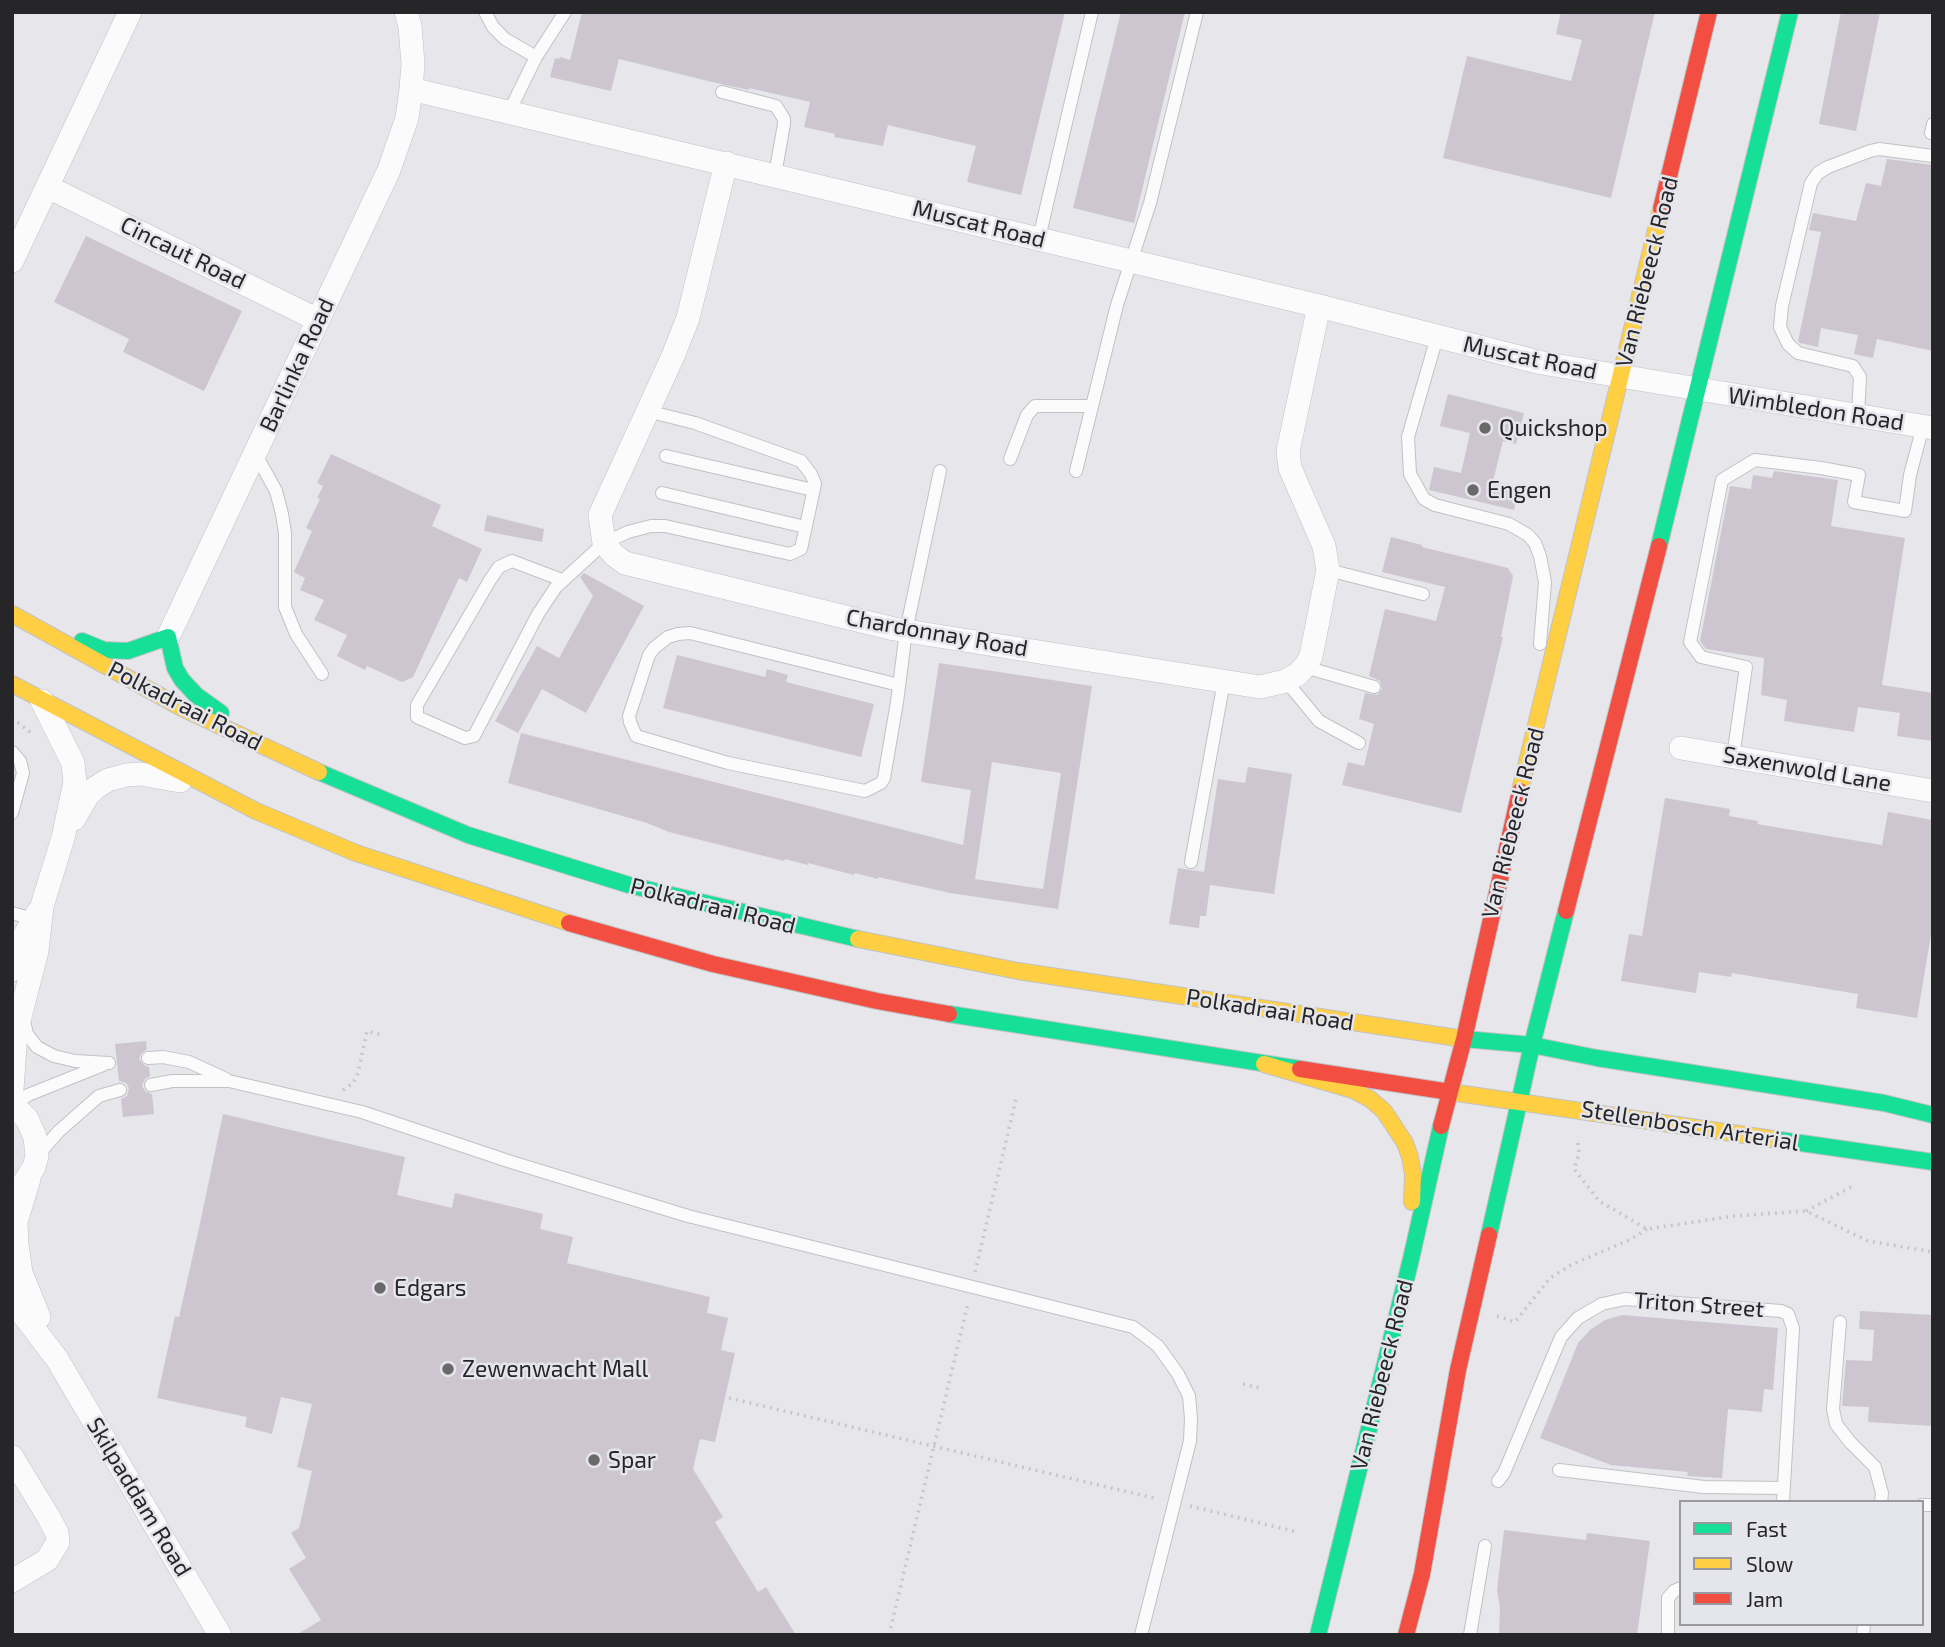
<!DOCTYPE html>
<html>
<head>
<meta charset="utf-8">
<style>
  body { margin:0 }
  #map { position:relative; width:1945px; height:1647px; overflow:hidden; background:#e6e6eb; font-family:"Exo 2",sans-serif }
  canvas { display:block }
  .frame { position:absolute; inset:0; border:14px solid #262628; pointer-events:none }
  .legend { position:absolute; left:1679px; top:1500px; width:245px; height:126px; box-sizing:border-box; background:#e5e5ec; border:2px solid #99999e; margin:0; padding:9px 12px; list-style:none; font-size:21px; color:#262628 }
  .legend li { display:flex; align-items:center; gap:14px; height:35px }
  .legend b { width:35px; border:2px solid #99999e }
</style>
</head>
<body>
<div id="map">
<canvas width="1945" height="1647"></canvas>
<div class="frame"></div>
<ul class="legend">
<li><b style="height:9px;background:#16e098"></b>Fast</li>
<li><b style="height:9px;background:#ffcf43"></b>Slow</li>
<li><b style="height:9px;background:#f24e42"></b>Jam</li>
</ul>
</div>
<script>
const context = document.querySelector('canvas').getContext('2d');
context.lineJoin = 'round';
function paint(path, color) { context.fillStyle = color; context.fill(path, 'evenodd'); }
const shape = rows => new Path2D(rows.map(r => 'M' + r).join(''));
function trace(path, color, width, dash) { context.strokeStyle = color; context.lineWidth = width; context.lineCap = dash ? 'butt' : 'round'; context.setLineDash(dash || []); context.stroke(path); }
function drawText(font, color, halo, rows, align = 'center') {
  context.font = font + ' "Exo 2",sans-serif'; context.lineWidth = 5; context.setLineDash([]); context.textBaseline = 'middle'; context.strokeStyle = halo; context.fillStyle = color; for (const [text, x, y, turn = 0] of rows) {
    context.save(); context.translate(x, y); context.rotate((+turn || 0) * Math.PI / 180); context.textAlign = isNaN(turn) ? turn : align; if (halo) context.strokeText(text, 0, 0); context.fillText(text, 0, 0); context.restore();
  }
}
const building = shape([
  [582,12,1065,12,1021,195,967,182,976,146,888,125,883,146,834,137,835,134,804,127,810,102,749,88,749,90,712,82,619,59,611,91,550,77,555,58,559,59,560,57,570,60],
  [1121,12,1185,12,1134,223,1073,208],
  [1561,12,1655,12,1611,198,1443,158,1467,56,1571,81,1582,40,1556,34],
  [1841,12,1880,12,1856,131,1819,124],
  [1887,159,1933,165,1933,351,1877,339,1873,358,1854,354,1858,335,1821,328,1818,347,1800,343,1798,341,1821,232,1809,230,1813,213,1856,221,1866,183,1881,186],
  [86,236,242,311,204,391,123,352,129,339,54,302],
  [1448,394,1524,413,1516,444,1503,441,1493,481,1519,487,1514,510,1429,490,1434,467,1461,473,1470,433,1440,426],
  [331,454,441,505,432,526,482,549,467,582,459,578,413,677,402,682,367,666,365,670,337,656,347,635,314,620,324,600,300,590,305,578,294,572,312,531,306,528,320,499,317,498,323,486,317,483],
  [1774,471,1838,480,1831,526,1905,538,1882,685,1933,693,1933,741,1897,736,1900,713,1858,707,1854,732,1784,721,1787,700,1761,695,1764,658,1706,649,1700,641,1730,486,1751,489,1753,475,1772,478],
  [487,515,544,529,542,542,484,531],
  [1391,537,1422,545,1422,547,1508,568,1513,576,1501,637,1503,637,1461,813,1342,785,1348,762,1364,766,1374,724,1359,719,1365,693,1377,695,1382,689,1380,681,1369,676,1385,609,1436,621,1445,587,1382,572],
  [584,573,644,606,586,713,542,689,518,733,495,721,537,646,559,658,593,596,580,577],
  [677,655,765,677,767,669,788,675,786,682,874,704,861,757,663,708],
  [939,663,1092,686,1058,909,950,893,878,877,878,879,855,873,854,875,808,863,808,865,785,859,784,861,669,832,647,823,508,783,521,733,963,845,971,790,921,782],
  [992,762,1061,773,1043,889,975,879],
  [1248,767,1292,774,1274,894,1210,885,1206,916,1200,916,1199,928,1169,924,1178,868,1204,872,1218,779,1245,783],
  [1665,798,1730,809,1729,816,1758,821,1757,824,1882,845,1888,812,1933,820,1933,923,1917,1018,1856,1008,1858,994,1732,973,1731,977,1699,972,1696,993,1621,981,1629,934,1642,936],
  [146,1041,147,1049,141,1054,139,1059,144,1065,149,1067,150,1076,145,1079,142,1086,145,1091,152,1094,154,1114,123,1117,121,1099,127,1096,129,1088,126,1083,119,1081,115,1044],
  [223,1114,405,1157,397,1195,452,1208,455,1193,543,1214,540,1229,573,1237,567,1263,710,1297,707,1313,728,1318,721,1350,735,1353,715,1442,700,1439,693,1469,723,1517,715,1522,758,1592,766,1587,796,1635,296,1635,321,1620,289,1569,306,1558,291,1533,299,1528,312,1471,297,1467,312,1404,281,1397,272,1434,245,1427,247,1417,157,1398,175,1316,179,1317,199,1228],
  [1860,1311,1933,1315,1933,1426,1868,1422,1869,1407,1842,1406,1846,1360,1872,1361,1874,1330,1859,1329],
  [1622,1315,1778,1328,1773,1390,1764,1389,1762,1412,1728,1409,1722,1478,1687,1476,1688,1472,1611,1465,1540,1438,1578,1343,1590,1330,1605,1320],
  [1504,1530,1586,1540,1587,1533,1650,1541,1637,1635,1499,1635,1500,1608,1497,1590]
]);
const path = shape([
  [12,718,34,735],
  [343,1090,353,1083,358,1073,367,1031,382,1035],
  [1578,1143,1579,1154,1574,1169,1599,1201,1647,1229,1735,1216,1806,1211,1868,1241,1933,1252],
  [1806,1211,1855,1185],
  [975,1272,1016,1099],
  [1497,1316,1515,1322,1550,1278,1571,1265,1629,1240,1647,1229],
  [1243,1384,1259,1388],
  [729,1398,1158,1499],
  [1190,1506,1297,1532],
  [889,1635,968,1303]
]);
const lane = shape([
  [485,12,493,27,505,39,536,57],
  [722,92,776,106,784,119,784,124,775,175],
  [509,112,536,57,565,12],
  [1933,124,1931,133,1933,133],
  [1039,238,1092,12],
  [1437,337,1408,437,1410,474,1424,499,1435,505,1509,524,1528,535,1535,543,1540,556,1545,582,1540,644],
  [1858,415,1860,377,1853,366,1798,353,1788,344,1780,327,1782,306,1811,183,1818,173,1828,167,1870,151,1879,149,1933,156],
  [255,453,276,491,282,514,285,533,285,607,296,634,322,674],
  [666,456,813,490],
  [1010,459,1027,415,1035,406,1092,406],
  [1076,471,1117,305,1150,203,1197,12],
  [662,493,805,527],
  [1328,570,1423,594],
  [562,580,512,561,499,567,490,580,417,705,417,717,465,738,474,736,538,614,556,587,604,543,628,532,651,526,665,526,790,554,801,549,815,484,811,474,801,461,695,423,647,411],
  [1305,667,1374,687],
  [1286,681,1319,721,1359,743],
  [899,685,690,633,678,634,668,637,654,648,649,655,629,716,630,722,636,736,728,763,865,791,881,783,884,778,897,702,906,631,940,471],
  [12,752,20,761,23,773,12,813],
  [1733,757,1746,667,1701,657,1690,642,1722,480,1755,460,1821,468,1859,475,1854,502,1905,511,1910,475,1923,426],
  [1191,862,1224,681],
  [12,913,36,920],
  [24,1021,27,1034,37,1047,54,1056,75,1061,109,1063],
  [148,1058,163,1057,189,1062,226,1079],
  [151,1085,172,1081,229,1081,362,1112,508,1161,688,1216,1133,1327,1158,1346,1178,1374,1189,1396,1191,1418,1190,1441,1141,1635],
  [14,1105,28,1095,103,1065],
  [37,1156,59,1131,99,1096,120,1090],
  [1840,1322,1833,1409,1836,1424,1850,1442,1875,1467,1882,1493,1881,1502],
  [1559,1470,1704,1487,1783,1488],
  [1498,1481,1504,1473,1561,1337,1578,1318,1602,1304,1625,1299,1781,1311,1788,1314,1793,1328,1783,1502],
  [1922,1505,1933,1505],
  [1470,1635,1485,1546],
  [1668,1635,1668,1598,1674,1591,1681,1588],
  [1863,1635,1864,1624]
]);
const street = shape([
  [406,12,410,26,413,64,411,89,1319,306,1542,363,1933,428],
  [726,163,688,318,673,356,600,515,604,543,614,555,625,563,894,629,1260,687,1286,681,1298,674,1307,664,1311,656,1328,570,1324,546,1290,468,1288,451,1319,306],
  [48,187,318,320],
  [12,261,130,12],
  [168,637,389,170,407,118,411,89],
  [1681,748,1933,791],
  [74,819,88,795,95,788,108,780,126,775,141,774,180,781],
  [12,970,20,943,38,912],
  [12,1089,16,1032,37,951,42,906,63,838,75,782,73,763,42,701],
  [12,1104,27,1119,35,1137,37,1156,34,1167,20,1189],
  [29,1179,16,1222,17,1244,21,1273,39,1317],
  [12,1294,22,1313,57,1359,220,1635],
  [12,1457,48,1516,57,1533,58,1542,47,1560,12,1581]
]);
const fast = shape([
  [1659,546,1790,12],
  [82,641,104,650,128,651,168,637,175,668,182,680,196,695,221,713],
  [319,772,468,835,629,885,858,939],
  [949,1014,1300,1069],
  [1464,1039,1532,1045,1597,1058,1884,1103,1933,1115],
  [1773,1139,1933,1162],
  [1489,1235,1532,1045,1566,911],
  [1318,1635,1411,1259,1441,1126]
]);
const slow = shape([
  [12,614,182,708,319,772],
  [12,684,256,811,356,853,569,923],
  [1520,791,1661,209],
  [858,939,1018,971,1464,1039],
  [1264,1064,1353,1090,1370,1099,1384,1111,1405,1143,1410,1157,1413,1174,1412,1202],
  [1450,1092,1773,1139]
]);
const jam = shape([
  [1661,209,1709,12],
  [1566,911,1659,546],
  [569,923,713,964,877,1001,949,1014],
  [1300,1069,1450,1092],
  [1441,1126,1464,1039,1520,791],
  [1406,1635,1422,1574,1458,1370,1489,1235]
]);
const markers = [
  [1485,428,7,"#69696c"],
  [1473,490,7,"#69696c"],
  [380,1288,7,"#69696c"],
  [448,1369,7,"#69696c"],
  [594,1460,7,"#69696c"]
];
const streetNames = [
  ["Muscat Road",979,224,14],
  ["Cincaut Road",183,253,26],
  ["Van Riebeeck Road",1647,272,-76],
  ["Muscat Road",1530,358,12],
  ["Barlinka Road",297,365,-65],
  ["Wimbledon Road",1816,409,9],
  ["Chardonnay Road",937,633,10],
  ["Polkadraai Road",185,706,27],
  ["Saxenwold Lane",1807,769,10],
  ["Van Riebeeck Road",1513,823,-76],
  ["Polkadraai Road",713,906,14],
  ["Polkadraai Road",1270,1010,9],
  ["Stellenbosch Arterial",1690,1126,9],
  ["Triton Street",1699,1305,4],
  ["Van Riebeeck Road",1382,1375,-76],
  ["Skilpaddam Road",139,1497,59]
];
const poiNames = [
  ["Quickshop",1499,428],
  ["Engen",1487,490],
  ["Edgars",394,1288],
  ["Zewenwacht Mall",462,1369],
  ["Spar",608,1460]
];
paint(building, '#cdc6d1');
trace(lane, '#c1c2c5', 14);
trace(street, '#c1c2c5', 24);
trace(fast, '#c1c2c5', 18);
trace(slow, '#c1c2c5', 18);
trace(jam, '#c1c2c5', 18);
trace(path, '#c7c7c8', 3.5, [2, 5]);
trace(lane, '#fbfbfc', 12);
trace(street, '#fbfbfc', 23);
trace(fast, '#16e098', 16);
trace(slow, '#ffcf43', 16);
trace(jam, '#f24e42', 16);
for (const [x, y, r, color] of markers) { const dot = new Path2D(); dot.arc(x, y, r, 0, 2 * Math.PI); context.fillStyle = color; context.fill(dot); trace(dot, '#e5e5ec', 2.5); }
drawText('23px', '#262628', '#e5e5ec', streetNames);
drawText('23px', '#262628', '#e5e5ec', poiNames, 'left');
</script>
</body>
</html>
